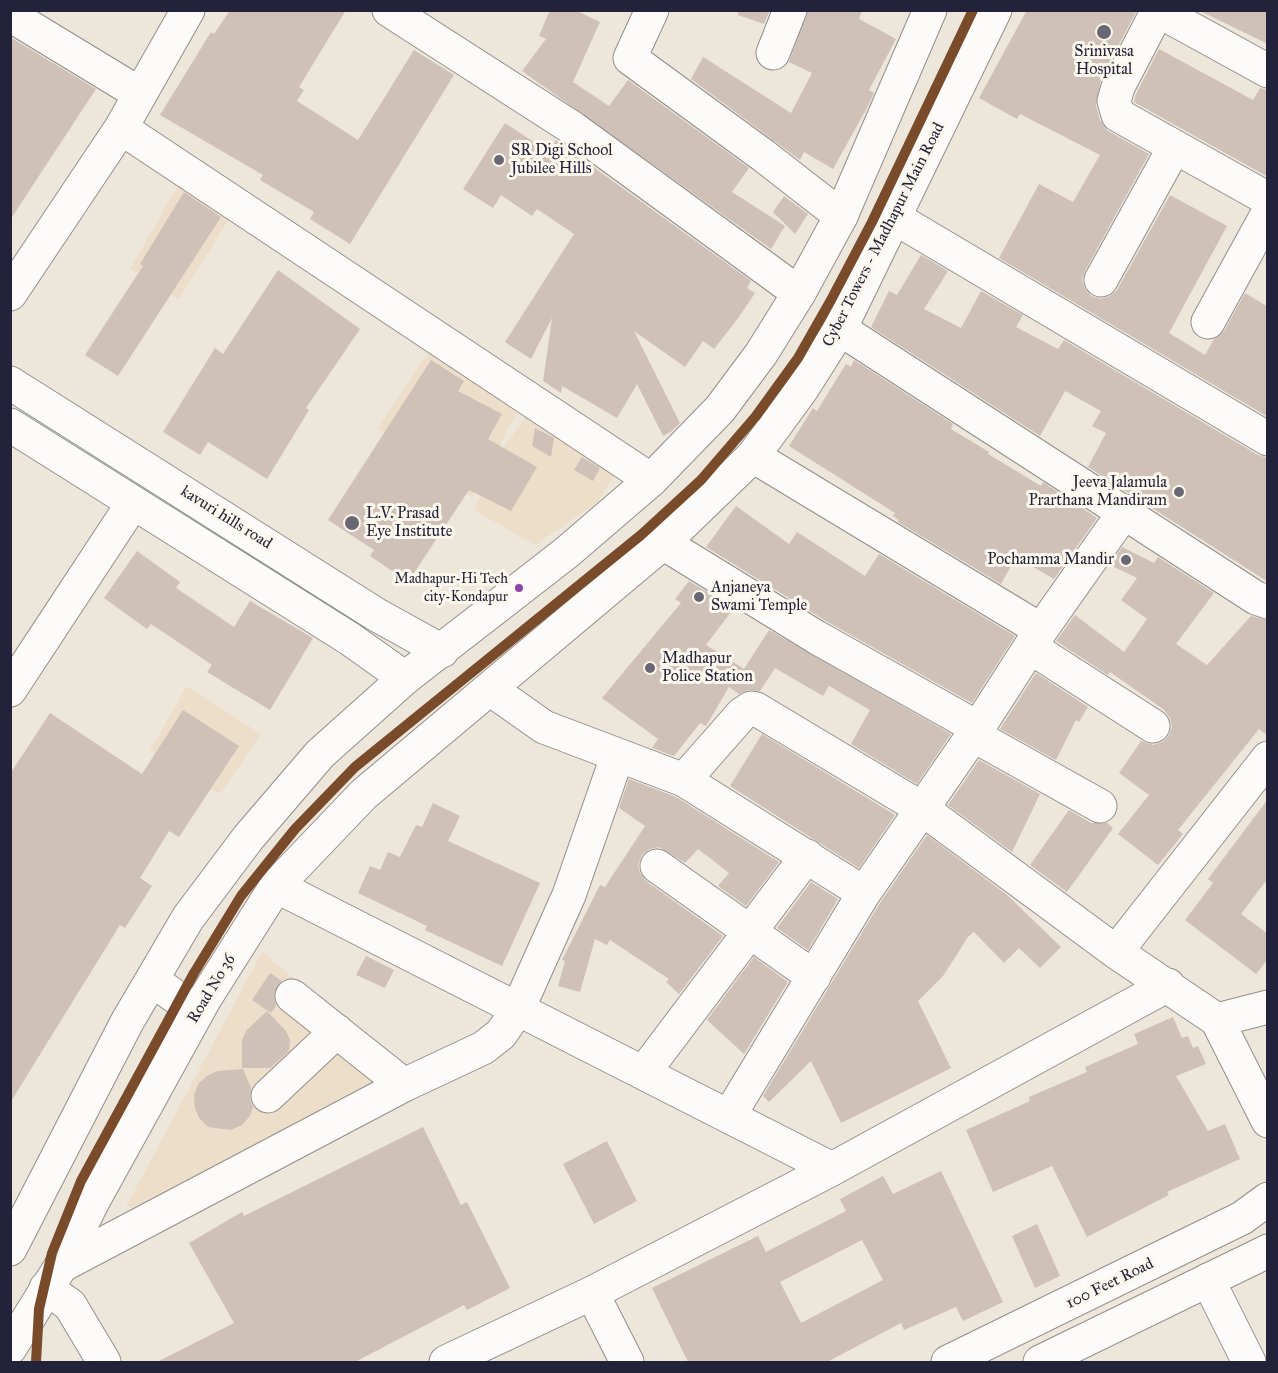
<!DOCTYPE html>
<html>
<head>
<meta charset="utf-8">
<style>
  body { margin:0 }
  #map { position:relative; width:1278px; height:1373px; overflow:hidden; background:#ede6da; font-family:"IM FELL Great Primer",serif }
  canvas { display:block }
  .frame { position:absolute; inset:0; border:12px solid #22223b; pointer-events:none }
</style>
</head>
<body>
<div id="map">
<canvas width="1278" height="1373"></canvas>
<div class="frame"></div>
</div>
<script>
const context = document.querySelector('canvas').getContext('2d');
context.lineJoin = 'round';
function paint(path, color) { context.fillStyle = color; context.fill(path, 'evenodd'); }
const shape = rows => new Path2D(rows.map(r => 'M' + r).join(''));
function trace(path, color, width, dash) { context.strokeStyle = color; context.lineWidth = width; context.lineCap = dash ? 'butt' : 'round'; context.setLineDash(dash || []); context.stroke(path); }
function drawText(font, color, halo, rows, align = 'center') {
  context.font = font + ' "IM FELL Great Primer",serif'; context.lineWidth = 6; context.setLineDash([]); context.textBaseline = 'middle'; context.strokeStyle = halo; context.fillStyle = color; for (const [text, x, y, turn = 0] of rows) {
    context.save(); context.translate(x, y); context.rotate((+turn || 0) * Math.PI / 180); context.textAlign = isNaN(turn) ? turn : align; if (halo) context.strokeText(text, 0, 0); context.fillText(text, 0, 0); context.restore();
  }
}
const built = shape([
  [180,182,233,213,179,299,130,269],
  [433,345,522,403,472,497,378,428],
  [533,408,620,465,597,503,535,545,474,510,506,444],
  [187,686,261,734,220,794,150,750],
  [262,952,404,1069,139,1213,127,1205]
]);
const building = shape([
  [230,10,346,10,299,87,304,90,297,101,358,140,414,50,454,75,350,244,310,219,314,212,260,180,263,175,160,115,211,32,214,34],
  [550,10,575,10,600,22,573,82,609,106,628,80,749,168,732,192,785,226,771,249,522,71,546,39,539,36],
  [738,10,770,10,764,24,738,15],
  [808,10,862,10,859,19,896,39,869,90,874,93,868,106,833,169,804,152,800,160,691,79,703,57,791,113,812,73,789,62],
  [1027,10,1137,10,1101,79,1096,106,1100,120,1108,131,1149,154,1085,271,1082,280,1085,289,1091,296,1101,299,1110,296,1117,290,1170,195,1227,226,1169,333,1205,355,1214,339,1224,331,1245,293,1268,307,1268,417,999,258,1039,184,1073,202,1100,155,1020,114,1017,119,979,98],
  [1198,10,1268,10,1268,44],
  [10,37,96,89,10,220],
  [1159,49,1253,100,1260,88,1268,90,1268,177,1134,102,1136,94],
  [505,123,549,152,556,140,751,281,747,288,755,293,739,317,714,349,703,341,685,367,634,331,680,423,672,431,663,436,637,384,617,418,562,386,561,393,543,381,552,318,531,359,505,342,574,234,537,209,532,216,501,195,493,208,463,189],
  [184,192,221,217,118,376,85,355,143,266,140,264],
  [784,196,808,214,795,234,773,212],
  [921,255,948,271,924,309,961,328,981,291,1023,315,1016,327,1058,349,1064,340,1258,455,1268,458,1268,582,1088,467,1106,433,1092,426,1101,411,1065,391,1040,436,871,327,889,291,897,295],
  [278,270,360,329,306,408,309,410,267,479,208,442,200,455,163,432,215,348,223,354],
  [431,360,464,381,458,391,502,414,488,439,537,467,511,511,469,490,408,582,370,556,374,550,328,520],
  [854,360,953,424,951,429,989,452,988,454,1041,486,1043,482,1097,518,1054,579,1016,557,1001,584,898,522,899,520,893,516,895,513,789,446,813,408,817,411,846,364,851,367],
  [535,428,554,438,551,457,532,446],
  [582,457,600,468,593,481,574,470],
  [736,506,789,544,797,532,865,576,879,554,1015,636,972,703,826,621,706,547],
  [1122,547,1154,563,1158,557,1214,593,1176,644,1207,665,1251,616,1268,620,1268,736,1259,729,1178,830,1183,834,1158,865,1118,834,1149,795,1119,773,1141,741,1153,745,1162,742,1168,737,1172,727,1170,718,1163,709,1110,672,1108,675,1056,641,1075,615,1124,652,1147,619,1121,600,1137,578,1110,565],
  [137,551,180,582,176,588,234,627,250,601,313,638,270,710,207,672,212,665,151,624,147,629,104,598],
  [689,581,734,608,706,645,744,669,769,630,951,734,917,784,851,744,870,710,829,686,823,696,775,668,760,691,748,690,739,694,729,687,706,726,700,723,674,756,652,748,658,739,602,698,681,603,675,599],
  [1036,673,1088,707,1079,722,1076,720,1056,760,1000,729],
  [183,710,239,746,179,837,169,831,140,878,152,886,125,928,120,925,10,1103,10,774,50,713,142,774],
  [762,734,895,815,859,868,730,786],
  [979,760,1040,794,1012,852,948,805],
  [629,779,676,797,779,862,746,906,718,886,729,873,698,849,685,863,659,847,650,849,642,855,638,865,640,873,646,881,723,936,679,994,666,982,669,979,610,940,607,945,595,939,580,992,558,986,565,961,562,960,600,885,605,887,645,826,619,808],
  [1268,799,1268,878,1241,914,1268,934,1268,959,1256,974,1185,920,1213,883,1208,879],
  [433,803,460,816,448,841,540,883,502,966,425,930,427,926,358,893,370,866,380,870,388,852,400,857,416,825,422,827],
  [1069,810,1091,823,1107,823,1113,828,1067,892,1030,865],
  [927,835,1007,895,1061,947,1040,968,1019,948,1004,963,974,932,968,937,943,976,918,1001,951,1068,841,1123,811,1061,769,1102,763,1096,880,903],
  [811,882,838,899,808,950,777,928],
  [366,956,394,970,385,988,356,975],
  [754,957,788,982,744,1054,707,1020],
  [270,973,282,981,274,993,276,1006,271,1013,252,1000],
  [267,1011,286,1031,290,1040,289,1051,270,1068,242,1068,242,1040,246,1031],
  [1173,1017,1182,1038,1188,1036,1193,1048,1198,1046,1206,1064,1176,1076,1208,1131,1225,1124,1240,1159,1167,1192,1169,1195,1087,1237,1052,1166,993,1192,966,1130,1030,1101,1029,1097,1087,1072,1085,1067,1138,1044,1134,1034],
  [243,1069,251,1088,250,1100,253,1107,250,1116,242,1125,231,1130,208,1127,199,1118,195,1108,194,1096,198,1084,207,1076,217,1071],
  [423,1127,461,1205,467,1202,510,1288,467,1310,464,1305,355,1362,157,1362,234,1323,189,1243,242,1212,244,1216],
  [607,1141,637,1201,594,1224,563,1164],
  [941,1171,1003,1302,963,1321,956,1307,904,1330,901,1323,827,1362,688,1362,652,1288,758,1236,766,1252,846,1211,840,1199,883,1176,893,1194],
  [862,1240,883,1280,801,1323,780,1282],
  [1037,1224,1060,1276,1035,1288,1012,1236]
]);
const minor = shape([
  [389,10,574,129,799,293],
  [652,10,630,58,764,156,841,216],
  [1157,10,1268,71],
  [1158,10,1118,87,1114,101,1118,115,1268,199],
  [10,15,140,94],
  [773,53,790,10],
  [121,128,651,480],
  [895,218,1268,439],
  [1101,280,1174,148],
  [10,294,121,128,188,10],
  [1208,322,1268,213],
  [840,329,1256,598,1268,602],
  [10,383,377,615,442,651],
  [10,425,350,639,405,678],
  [753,456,1041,630],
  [663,543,816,637,978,728],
  [1030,647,1153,726],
  [490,689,544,727,684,780,864,893],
  [10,690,133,503],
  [973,735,1100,806],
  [684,780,742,714,751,708,756,709,921,808,1116,952,1217,1020,1268,1121],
  [657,866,814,977],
  [276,886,832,1169],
  [1116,952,1268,758],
  [292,996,404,1085],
  [1217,1020,1268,1007],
  [644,1072,807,856],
  [268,1096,337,1031],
  [729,1116,864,893,978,728,1041,630,1125,511],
  [61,1266,404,1085,483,1048,501,1034,518,1009,569,895,617,757],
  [1208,1280,1249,1362],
  [46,1288,70,1305,104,1362],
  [592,1293,627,1362],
  [446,1362,592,1293,832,1169,1168,985]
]);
const major = shape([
  [152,980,197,1012],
  [10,1249,127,1022,188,918,248,838,320,754,405,678,566,553,651,480,720,409,761,354,799,293,841,216,930,10],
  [10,1348,61,1266,92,1203,204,1000,276,886,364,794,663,543,753,456,802,389,840,329,995,10],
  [948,1362,1242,1218,1268,1199],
  [1040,1362,1268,1251]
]);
const metro1 = shape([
  [36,1362,39,1309,52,1253,81,1181,194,973,241,896,295,829,355,767,641,535,701,480,756,416,798,358,831,300,872,222,973,10]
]);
const markers = [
  [1104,32,8,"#696773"],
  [499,160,6,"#696773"],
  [1179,492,6,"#696773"],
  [352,523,8,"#696773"],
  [1126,560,6,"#696773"],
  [519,588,5,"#8e44ad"],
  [699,597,6,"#696773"],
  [650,668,6,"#696773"]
];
const busNames = [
  ["Madhapur-Hi Tech",508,580],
  ["city-Kondapur",508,598]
];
const poiNames = [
  ["Srinivasa",1104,52,"center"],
  ["Hospital",1104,70,"center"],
  ["SR Digi School",511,151],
  ["Jubilee Hills",511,169],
  ["Jeeva Jalamula",1167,483,"right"],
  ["Prarthana Mandiram",1167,501,"right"],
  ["L.V. Prasad",366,514],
  ["Eye Institute",366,532],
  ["Pochamma Mandir",1114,560,"right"],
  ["Anjaneya",711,588],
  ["Swami Temple",711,606],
  ["Madhapur",662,659],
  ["Police Station",662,677]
];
const streetNames = [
  ["Cyber Towers - Madhapur Main Road",884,235,-63],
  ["kavuri hills road",226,518,32],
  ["Road No 36",212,989,-59],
  ["100 Feet Road",1110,1284,-26]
];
paint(built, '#eddec9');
paint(building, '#cfc1b8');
trace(minor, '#928e8c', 35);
trace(major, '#928e8c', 35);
trace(minor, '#fcfbf9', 33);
trace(major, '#fcfbf9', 33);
trace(metro1, '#7a4b2a', 10);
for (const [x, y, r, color] of markers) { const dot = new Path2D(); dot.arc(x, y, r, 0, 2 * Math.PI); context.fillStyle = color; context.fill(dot); trace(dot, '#fbf7ec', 2); }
drawText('14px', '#22223b', '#fbf7ec', busNames, 'right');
drawText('16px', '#22223b', '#fbf7ec', poiNames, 'left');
drawText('16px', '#22223b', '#fbf7ec', streetNames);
</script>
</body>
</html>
